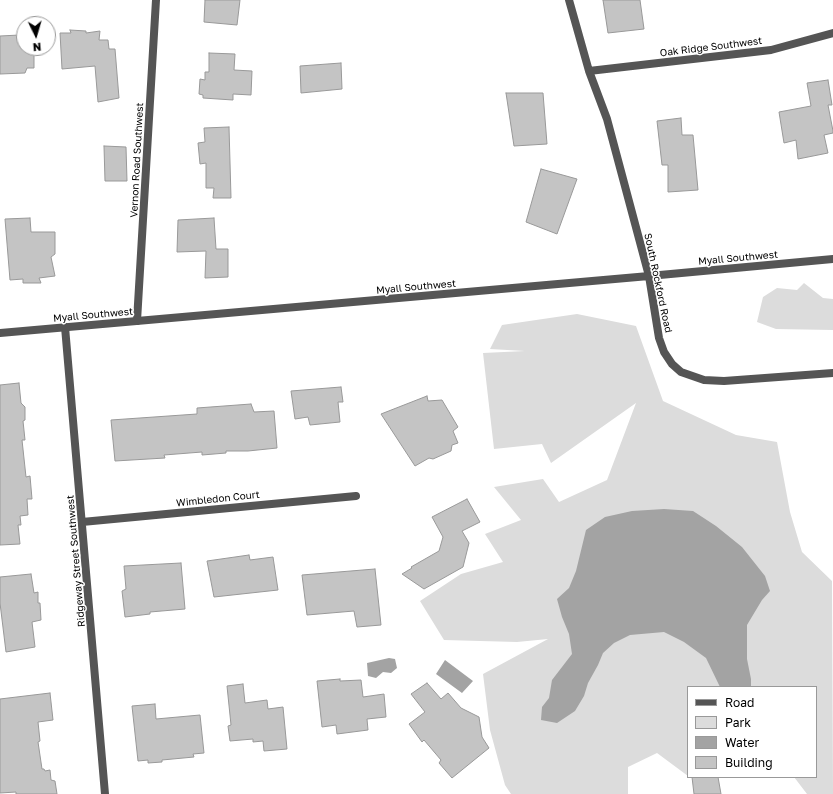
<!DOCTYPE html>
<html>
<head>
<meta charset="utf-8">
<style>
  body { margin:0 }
  #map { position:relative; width:833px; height:794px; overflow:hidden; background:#fff; font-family:"Golos Text",sans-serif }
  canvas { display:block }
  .legend { position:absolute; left:687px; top:686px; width:130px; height:92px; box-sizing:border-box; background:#fff; border:1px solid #999; margin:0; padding:5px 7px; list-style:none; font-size:12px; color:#000 }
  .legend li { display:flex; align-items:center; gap:8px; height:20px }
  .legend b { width:20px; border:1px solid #999 }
  .north { position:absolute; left:16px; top:16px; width:40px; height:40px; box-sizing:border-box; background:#fff; border:1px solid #999; border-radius:50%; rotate:175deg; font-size:11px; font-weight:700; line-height:16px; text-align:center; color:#000 }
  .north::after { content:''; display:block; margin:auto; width:14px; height:18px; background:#000; clip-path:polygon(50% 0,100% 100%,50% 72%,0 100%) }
</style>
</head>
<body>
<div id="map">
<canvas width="833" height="794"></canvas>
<ul class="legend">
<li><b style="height:5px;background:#555"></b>Road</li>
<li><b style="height:11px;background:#dcdcdc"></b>Park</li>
<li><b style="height:11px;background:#a3a3a3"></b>Water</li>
<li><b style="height:11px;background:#c4c4c4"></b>Building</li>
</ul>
<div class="north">N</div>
</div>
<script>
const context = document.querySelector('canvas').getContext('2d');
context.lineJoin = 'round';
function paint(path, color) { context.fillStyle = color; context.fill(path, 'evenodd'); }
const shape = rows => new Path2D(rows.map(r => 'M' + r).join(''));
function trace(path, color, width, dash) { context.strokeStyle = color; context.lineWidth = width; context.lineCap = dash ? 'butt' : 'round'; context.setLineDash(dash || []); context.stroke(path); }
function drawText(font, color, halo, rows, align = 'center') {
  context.font = font + ' "Golos Text",sans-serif'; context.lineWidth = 3; context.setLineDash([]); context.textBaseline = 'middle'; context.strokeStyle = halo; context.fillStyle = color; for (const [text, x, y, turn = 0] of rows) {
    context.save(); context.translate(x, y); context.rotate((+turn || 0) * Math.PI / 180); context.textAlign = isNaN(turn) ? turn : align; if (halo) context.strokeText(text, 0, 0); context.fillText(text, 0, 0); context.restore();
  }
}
const green = shape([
  [804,283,823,298,833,299,833,330,776,329,757,322,763,297,777,288,797,290],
  [577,314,636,326,663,401,736,435,777,442,790,512,802,552,832,581,833,794,807,794,794,777,816,777,816,687,688,687,688,776,657,753,628,767,628,794,511,794,505,785,490,730,483,674,548,639,517,642,444,640,420,601,461,574,503,562,485,534,521,520,494,487,543,479,559,502,607,480,636,403,551,463,542,444,494,449,483,353,525,351,490,349,502,325]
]);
const water = shape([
  [664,509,693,511,716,526,742,547,765,576,770,591,762,600,747,625,747,659,751,679,751,687,720,687,706,658,684,642,664,632,630,635,614,643,603,653,598,665,588,683,584,696,575,711,557,723,541,720,542,707,549,698,552,680,572,654,569,634,562,617,557,599,569,588,576,571,586,530,605,517,632,511],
  [389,658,395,659,397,668,391,673,383,672,376,678,368,676,367,663],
  [445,660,473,681,462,693,436,674]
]);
const building = shape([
  [205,0,240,0,237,25,204,22,205,0],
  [603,0,640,0,644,29,608,33,603,0],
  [70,30,86,31,86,33,100,31,99,40,108,40,109,49,115,49,119,98,98,102,95,66,62,69,60,33,71,33,70,30],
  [20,35,20,39,24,39,24,48,34,48,34,68,27,68,25,73,0,74,0,36,20,35],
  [209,53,235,54,234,70,252,71,251,95,233,94,233,100,203,98,203,95,199,94,200,79,205,80,205,72,209,72,209,53],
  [341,63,342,89,301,93,300,66,341,63],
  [828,80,832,105,828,105,833,131,833,133,824,135,828,153,798,159,796,140,784,143,779,112,811,106,807,83,828,80],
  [506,93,543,93,547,144,514,146,506,93],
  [681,118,682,135,693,135,698,190,668,192,668,165,662,165,657,121,681,118],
  [229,127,231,198,213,198,214,188,206,188,206,163,200,164,198,143,205,142,204,128,229,127],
  [104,146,126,147,127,181,105,181,104,146],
  [541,169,577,179,557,234,526,222,541,169],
  [30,218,31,232,55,232,55,254,51,257,55,276,39,278,41,283,23,283,23,279,10,280,5,219,30,218],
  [214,218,216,249,228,249,228,277,205,278,206,251,177,252,178,220,214,218],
  [19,383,21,403,25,407,25,420,23,421,25,440,22,440,26,477,30,476,32,499,27,499,28,515,20,516,21,525,18,525,20,544,0,545,0,385,19,383],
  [341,387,343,402,338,402,340,422,310,425,308,417,295,419,291,391,341,387],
  [427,396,428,401,442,400,458,427,453,431,458,443,452,445,451,451,433,459,429,458,415,466,381,414,427,396],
  [251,404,254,412,274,411,277,448,248,451,226,451,226,453,202,455,202,452,164,455,165,458,115,461,111,420,197,414,197,408,251,404],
  [467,499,480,522,462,531,469,543,463,567,424,589,402,574,412,568,411,567,439,551,443,537,432,517,467,499],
  [249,555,250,560,273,557,278,590,214,597,207,561,249,555],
  [181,563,185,609,150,612,150,614,125,617,122,591,126,589,124,566,181,563],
  [375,569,381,625,357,627,354,611,307,615,302,575,375,569],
  [31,574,34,593,38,592,38,603,40,603,41,620,32,622,35,647,6,652,0,603,0,577,31,574],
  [340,679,340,681,361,680,363,697,384,694,386,717,367,719,368,730,337,734,336,725,322,727,317,681,340,679],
  [427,683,441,699,448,693,461,708,479,717,482,737,489,748,452,778,439,763,441,760,424,740,422,742,409,724,425,712,411,694,427,683],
  [243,684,245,703,267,700,268,709,283,707,287,749,264,751,263,741,253,742,253,739,230,741,228,726,231,725,227,686,243,684],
  [50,693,53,720,38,722,40,741,38,742,42,769,44,769,45,771,50,770,51,780,55,781,57,794,16,794,16,792,0,793,0,699,50,693],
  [155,704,156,719,200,715,204,753,193,754,194,757,162,760,162,762,148,763,148,760,138,761,132,706,155,704],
  [692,777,718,777,721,794,694,794,692,777]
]);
const minor = shape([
  [569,0,589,71,607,119,649,276,833,259],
  [589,71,771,50,833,33],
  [137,321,156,0],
  [65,327,105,794],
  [82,522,356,496]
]);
const tertiary = shape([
  [0,333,649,276,659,338,664,352,672,364,681,372,704,380,724,381,833,373]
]);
const streetNames = [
  ["Oak Ridge Southwest",711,47,-7],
  ["Vernon Road Southwest",137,160,-87],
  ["Myall Southwest",738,258,-5],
  ["South Rockford Road",658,283,78],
  ["Myall Southwest",416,287,-5],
  ["Myall Southwest",93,315,-5],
  ["Wimbledon Court",218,499,-6],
  ["Ridgeway Street Southwest",76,561,-95]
];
paint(green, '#dcdcdc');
paint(water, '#a3a3a3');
paint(building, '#c4c4c4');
trace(building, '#999', 1);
trace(minor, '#555', 8);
trace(tertiary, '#555', 8);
drawText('10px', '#000', '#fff', streetNames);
</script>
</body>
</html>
